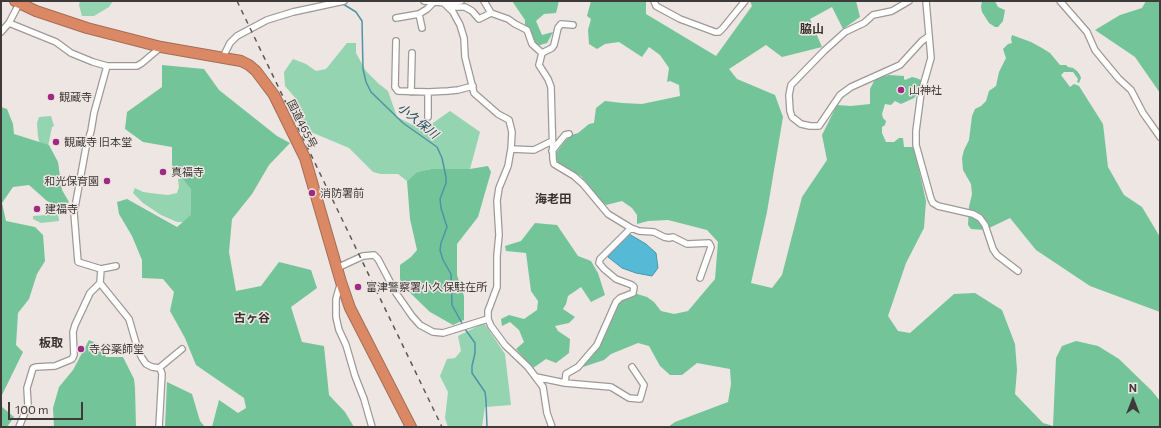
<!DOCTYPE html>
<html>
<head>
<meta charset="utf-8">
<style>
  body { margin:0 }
  #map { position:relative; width:1161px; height:428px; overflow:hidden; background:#ede6e2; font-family:Commissioner,sans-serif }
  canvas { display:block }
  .frame { position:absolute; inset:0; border:2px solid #3d3a39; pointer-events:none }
  .north { position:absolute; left:1113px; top:380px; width:40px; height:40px; -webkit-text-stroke:3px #ede6e2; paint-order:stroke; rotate:0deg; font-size:11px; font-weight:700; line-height:16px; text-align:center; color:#3d3a39 }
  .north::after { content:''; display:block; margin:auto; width:14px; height:18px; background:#3d3a39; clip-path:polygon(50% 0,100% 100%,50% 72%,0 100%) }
  .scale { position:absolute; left:8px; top:402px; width:75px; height:18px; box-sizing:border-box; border:2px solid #3d3a39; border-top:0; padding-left:5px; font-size:12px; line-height:14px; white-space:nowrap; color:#3d3a39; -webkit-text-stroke:3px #ede6e2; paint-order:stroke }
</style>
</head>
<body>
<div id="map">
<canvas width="1161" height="428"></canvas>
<div class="frame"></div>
<div class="north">N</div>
<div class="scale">100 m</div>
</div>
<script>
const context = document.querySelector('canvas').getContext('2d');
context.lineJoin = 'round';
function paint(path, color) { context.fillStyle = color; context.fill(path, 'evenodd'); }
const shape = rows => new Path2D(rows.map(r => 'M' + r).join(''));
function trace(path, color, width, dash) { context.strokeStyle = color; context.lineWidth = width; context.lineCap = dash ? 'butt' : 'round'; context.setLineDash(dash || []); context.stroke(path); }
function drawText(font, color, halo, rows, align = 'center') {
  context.font = font + ' Commissioner,"Noto Sans JP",sans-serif'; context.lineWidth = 3; context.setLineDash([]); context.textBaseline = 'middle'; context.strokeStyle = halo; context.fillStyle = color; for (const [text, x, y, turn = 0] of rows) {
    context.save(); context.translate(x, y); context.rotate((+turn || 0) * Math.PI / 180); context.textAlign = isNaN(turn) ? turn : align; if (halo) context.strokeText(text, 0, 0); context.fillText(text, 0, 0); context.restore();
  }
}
const green = shape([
  [80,1,113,1,109,7,94,16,82,16,79,5],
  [347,43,356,43,356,53,366,71,379,84,388,91,397,117,423,130,450,111,480,132,470,169,431,169,417,172,407,181,398,174,381,174,373,172,349,148,311,132,302,123,297,100,285,86,284,72,293,59,306,64,316,71,326,69],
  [51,116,54,126,52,127,48,146,40,144,38,137,37,123,39,117],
  [183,178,190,182,195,218,183,222,177,222,161,215,143,203,133,193,135,188,143,192,158,194,168,195,177,193,179,187,178,179],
  [46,212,58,212,59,221,41,223,33,219,33,216,46,215],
  [484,323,505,354,511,405,485,407,482,426,484,427,448,427,445,418,448,392,440,376,447,359,455,358,461,351,458,336]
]);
const forest = shape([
  [512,1,559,1,556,13,544,14,536,21,542,35,553,32,547,43,537,46,525,26,525,20],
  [591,1,646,1,646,14,716,56,752,6,750,1,856,1,860,17,843,29,832,7,810,19,822,47,782,57,766,45,729,69,737,79,775,95,783,117,767,212,751,283,772,288,782,275,802,197,827,160,822,135,837,105,851,106,870,104,870,89,875,79,889,75,904,76,904,79,905,80,912,77,916,78,921,80,921,83,919,91,914,98,901,104,895,101,891,105,885,104,882,114,883,118,886,121,885,125,882,127,882,133,886,142,894,142,899,138,903,138,904,147,914,147,926,201,924,228,906,263,888,316,898,331,910,333,954,294,975,293,1002,310,1015,344,1017,370,1015,394,1043,423,1053,426,1056,358,1062,346,1076,341,1098,346,1119,359,1152,391,1160,401,1160,427,668,427,675,422,728,402,731,384,730,369,697,363,682,375,670,375,660,366,649,346,638,343,611,354,604,360,583,367,605,335,620,301,637,294,647,297,654,302,661,311,674,314,688,311,715,279,718,242,707,230,668,220,648,221,637,224,637,215,632,208,622,201,606,205,599,199,581,176,558,165,556,153,566,140,571,135,578,133,589,124,594,123,596,108,605,101,622,103,642,104,680,96,679,85,670,81,667,82,669,68,660,55,649,47,642,57,619,42,605,44,597,49,589,44,588,30,591,19,587,16],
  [982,1,995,1,998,7,1005,10,1003,21,998,27,995,27,989,23,982,12,981,7],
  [1146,1,1160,1,1160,93,1135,57,1095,30,1120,15,1142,8],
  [1012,35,1031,42,1042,48,1050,53,1060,65,1066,65,1068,67,1073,68,1077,71,1080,75,1081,78,1079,83,1077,82,1078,79,1073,72,1064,72,1061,75,1070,87,1074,84,1079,86,1103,124,1108,167,1124,195,1142,207,1160,237,1160,312,1090,286,1036,250,1010,218,985,230,971,229,968,225,969,207,972,194,971,184,963,170,962,158,964,150,969,140,972,116,975,109,981,106,986,101,989,91,996,86,999,72,1006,58,1003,49,1008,44,1012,43,1011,39],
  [162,65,204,69,219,90,277,136,290,143,269,165,252,194,232,219,229,252,236,291,261,286,279,262,311,270,317,288,291,307,302,342,324,346,329,395,345,412,354,427,212,427,219,400,238,413,246,408,244,398,196,365,185,338,170,311,174,292,163,279,142,278,142,260,132,236,119,214,117,202,127,199,177,227,191,215,191,189,172,165,172,147,143,142,125,129,127,112,162,87],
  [1,107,7,109,13,124,14,134,49,145,58,162,62,190,69,202,61,207,47,201,29,185,13,187,2,203,6,221,35,227,43,235,45,261,37,274,29,299,18,313,16,345,23,352,1,397],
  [488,166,491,172,478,217,457,244,457,275,464,296,464,320,453,325,430,312,403,286,400,279,400,265,411,257,417,250,410,219,407,181,417,172,431,169,470,169],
  [535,223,557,225,578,256,591,261,598,273,605,295,591,302,581,287,568,296,566,304,563,309,575,317,569,323,555,326,558,331,570,339,569,353,556,363,546,359,533,368,516,349,524,342,519,330,510,322,502,326,501,319,509,315,524,319,537,310,538,301,531,291,526,253,506,251,505,246,521,241],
  [89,340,98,344,106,357,123,357,134,379,135,388,136,427,54,427,53,408,59,387,73,370],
  [167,382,192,394,200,421,205,427,165,427],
  [1,406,14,417,7,427,1,427]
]);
const water = shape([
  [629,234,646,244,656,253,658,268,652,276,636,273,622,268,608,257,629,234]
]);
const stream = shape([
  [343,4,356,12,362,21,363,69,366,82,371,92,403,123,437,147,442,158,446,177,446,183,440,199,441,208,447,227,441,243,440,250,443,260,451,274,452,305,463,325],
  [465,329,475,343,475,353,472,366,472,373,485,392,486,400,487,427]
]);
const street = shape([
  [424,1,446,3,461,1],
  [484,1,491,13],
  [654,1,656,6,680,19,715,32,719,32,723,28,745,1],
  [909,1,892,11,873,15,864,23,845,32,824,51,791,85,789,95,790,111,792,117,801,124,810,126,819,126,840,95,851,87,900,65,922,41,929,36],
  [926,1,931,58,921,93,916,131,916,145,931,199,933,203,938,206,973,214,980,218,985,225,993,249,997,255,1018,271],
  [1060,1,1087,32,1095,50,1104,61,1119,79,1131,90,1143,113,1160,137],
  [444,3,453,12,460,25,464,38,465,57,474,93,498,114,509,120,512,132,511,149,508,166,499,188,497,201,499,235,497,256,497,287,488,311,488,319,491,326,505,345,528,367,543,387,547,413,552,427],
  [448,4,454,7,465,7,472,11,479,19,491,13,508,19,515,24,527,30,532,44,542,53,539,65,548,79,551,87,553,159,554,164,574,176,583,184,608,214,631,228,639,231,654,232,664,237,669,238,673,237,687,244,709,243,711,247,700,278],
  [419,14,422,28],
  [396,18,419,14,427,9,434,2],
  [9,23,56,42,71,53,93,62,107,66,137,66,142,63,161,47],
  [1,32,9,23,20,2],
  [396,41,395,87,398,91,428,92,448,91,458,90,473,86],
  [542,53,552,48,554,45,558,28,561,24,573,25],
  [223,57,230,43,237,36,267,20,293,12,344,1],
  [411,92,412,53],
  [428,92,428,117],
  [511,149,534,150,552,141],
  [552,151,565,135,569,134],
  [337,268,363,256,374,255,378,259,396,293,412,316,420,325,433,332,443,333,488,319],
  [101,269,116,266],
  [100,283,129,319,138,350,142,358,146,364,152,367,159,368,161,371,162,374,159,427],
  [340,285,336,299,336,317,339,330,346,345,355,376,364,399,372,427],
  [159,368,182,349],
  [536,377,565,383,566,374,578,367,597,345,616,302,620,298,633,293,634,287,632,285,616,279,604,269,599,263,600,259,631,228],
  [565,383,611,387,629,398,640,399,644,385,632,367],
  [19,427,28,405,27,388,33,368,36,367,55,366,72,359,74,355,73,332,75,325,90,293,100,283,101,269,78,262,74,213,86,147,91,131,94,113,107,66]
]);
const highway = shape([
  [15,1,36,11,87,28,161,47,241,61,249,65,256,71,274,95,305,158,341,282,350,308,411,427]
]);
const rail = shape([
  [237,1,442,427]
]);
const markers = [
  [901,90,4,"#a02982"],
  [51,97,4,"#a02982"],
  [56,142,4,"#a02982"],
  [163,172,4,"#a02982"],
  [107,181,4,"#a02982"],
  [312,193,4,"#a02982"],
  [37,209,4,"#a02982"],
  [358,287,4,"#a02982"],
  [81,349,4,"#a02982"]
];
const poiNames = [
  ["山神社",909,90],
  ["観蔵寺",59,97],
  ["観蔵寺 旧本堂",64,142],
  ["真福寺",171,172],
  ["和光保育園",99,181,"right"],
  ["消防署前",320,193],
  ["建福寺",45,209],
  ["富津警察署小久保駐在所",366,287],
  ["寺谷薬師堂",89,349]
];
const streetNames = [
  ["国道465号",302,124,63]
];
const neighbourhoodNames = [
  ["脇山",812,29],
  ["海老田",553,199],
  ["古ヶ谷",252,318],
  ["板取",51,343]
];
const waterNames = [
  ["小久保川",418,121,39]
];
paint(green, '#94d4b0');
paint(forest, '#73c499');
paint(water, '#55bad6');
trace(water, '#4e94a7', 1);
trace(stream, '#4e94a7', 1.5);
trace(street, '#9f9996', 8);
trace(highway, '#a46d56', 12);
trace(street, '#fff', 5.5);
trace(highway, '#db8865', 10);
trace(rail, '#5c5857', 1.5, [5, 5]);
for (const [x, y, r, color] of markers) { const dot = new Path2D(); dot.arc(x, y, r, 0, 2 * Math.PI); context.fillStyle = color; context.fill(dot); trace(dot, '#ede6e2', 1.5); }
drawText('11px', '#3d3a39', '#ede6e2', poiNames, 'left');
drawText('11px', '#3d3a39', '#ede6e2', streetNames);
drawText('bold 12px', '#37312f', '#ede6e2', neighbourhoodNames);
drawText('italic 12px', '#204c58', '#ede6e2', waterNames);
</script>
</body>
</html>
